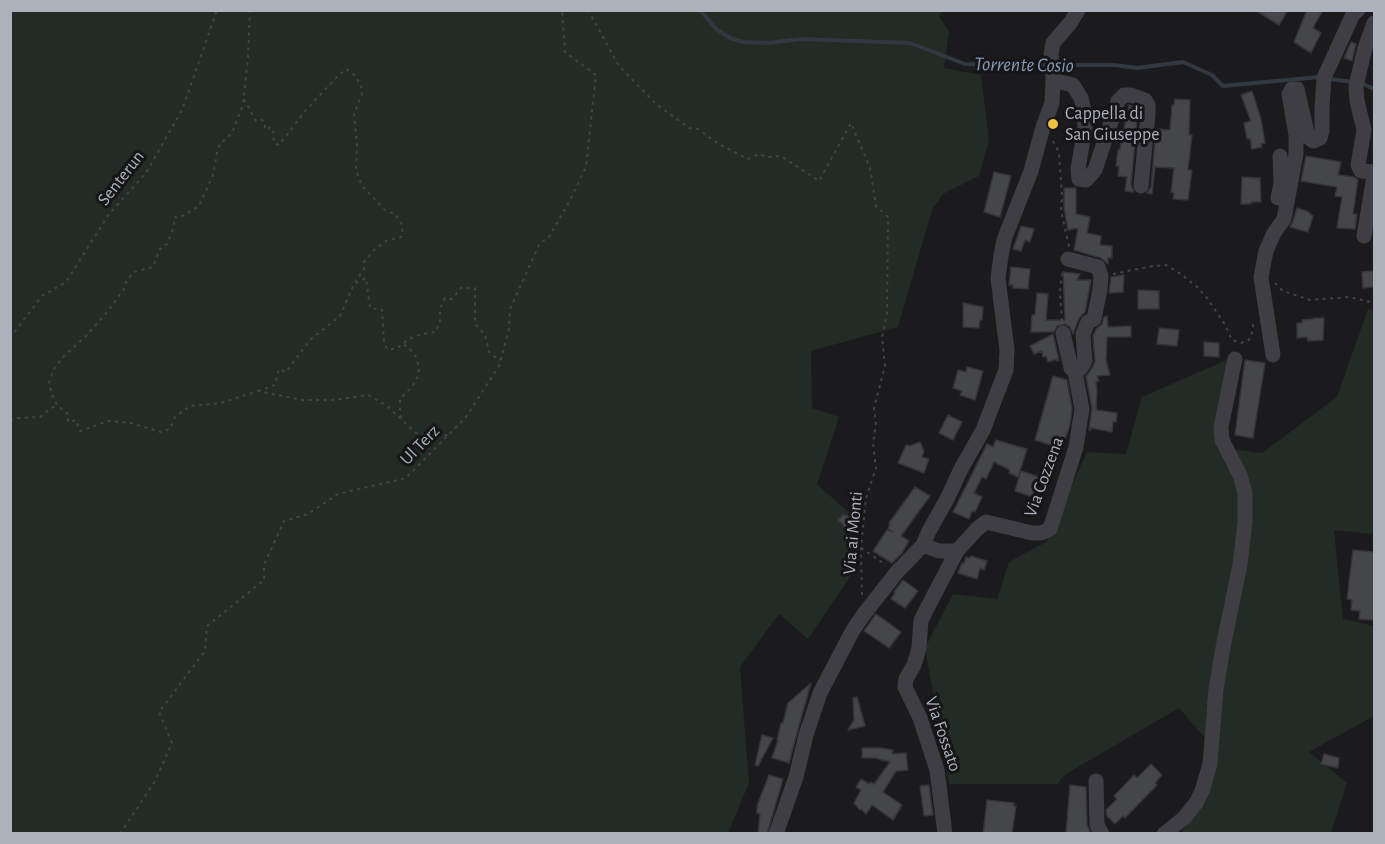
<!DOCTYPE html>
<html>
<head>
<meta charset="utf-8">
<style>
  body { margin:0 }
  #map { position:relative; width:1385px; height:844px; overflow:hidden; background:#1b1b1d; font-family:"Alegreya Sans",sans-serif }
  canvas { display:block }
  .frame { position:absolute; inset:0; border:12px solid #adb1bc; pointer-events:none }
</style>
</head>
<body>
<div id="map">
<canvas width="1385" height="844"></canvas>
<div class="frame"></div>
</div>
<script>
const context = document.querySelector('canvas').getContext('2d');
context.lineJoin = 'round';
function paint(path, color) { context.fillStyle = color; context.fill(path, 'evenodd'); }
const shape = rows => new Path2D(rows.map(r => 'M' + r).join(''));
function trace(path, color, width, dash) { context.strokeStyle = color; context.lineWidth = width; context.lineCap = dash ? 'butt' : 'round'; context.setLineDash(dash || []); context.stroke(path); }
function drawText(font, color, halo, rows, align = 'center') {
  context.font = font + ' "Alegreya Sans",sans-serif'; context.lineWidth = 6; context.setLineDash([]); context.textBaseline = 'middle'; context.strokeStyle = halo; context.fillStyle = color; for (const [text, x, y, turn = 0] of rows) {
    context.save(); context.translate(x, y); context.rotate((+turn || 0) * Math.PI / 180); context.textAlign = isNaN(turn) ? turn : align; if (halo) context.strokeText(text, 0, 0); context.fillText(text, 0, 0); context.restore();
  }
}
const green = shape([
  [10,11,942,11,939,16,949,32,944,68,981,75,989,140,979,176,943,194,932,210,898,327,811,351,812,408,839,417,817,484,857,520,850,577,808,639,779,614,740,667,749,783,728,833,11,833],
  [1368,309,1374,310,1374,528,1372,534,1334,530,1343,619,1374,626,1374,716,1309,752,1347,783,1331,833,1181,833,1206,793,1212,746,1179,708,1066,774,1057,784,949,784,925,648,953,594,997,599,1009,562,1046,542,1087,452,1126,454,1142,397,1231,358,1221,448,1262,453,1337,397]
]);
const stream = shape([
  [700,10,716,29,730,38,743,42,767,43,801,39,910,43,965,64,1035,66,1047,65],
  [1057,65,1114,65,1137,68,1183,62,1212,75,1223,86,1319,77],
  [1329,79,1354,82],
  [1361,83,1374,89]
]);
const building = shape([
  [1255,10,1288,10,1279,25,1255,10],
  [1307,10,1323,10,1313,28,1321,33,1311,53,1294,42,1307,10],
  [1351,42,1356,44,1352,61,1344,58,1351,42],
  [1252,91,1261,119,1265,143,1261,144,1262,147,1252,149,1250,139,1247,139,1244,123,1251,121,1241,95,1252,91],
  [1175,99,1190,100,1189,135,1192,135,1188,170,1192,170,1188,200,1173,199,1174,193,1171,192,1174,168,1155,167,1152,194,1147,193,1151,187,1156,129,1170,130,1172,105,1174,105,1175,99],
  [1129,105,1138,108,1131,185,1134,192,1125,191,1127,177,1118,176,1119,166,1116,166,1118,150,1120,150,1121,142,1123,142,1126,113,1128,114,1129,105],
  [1306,156,1341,162,1338,175,1354,177,1358,180,1353,214,1357,214,1355,229,1337,228,1342,197,1335,196,1337,187,1301,181,1306,156],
  [994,172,1011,176,1000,217,984,212,994,172],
  [1242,177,1260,178,1261,202,1251,202,1251,204,1241,204,1242,177],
  [1064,188,1076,188,1076,214,1090,217,1087,233,1101,236,1100,245,1112,246,1112,258,1108,258,1108,264,1101,258,1074,250,1078,228,1068,230,1064,208,1064,188],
  [1297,208,1307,211,1313,216,1308,232,1290,227,1293,221,1297,208],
  [1021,226,1034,229,1030,242,1025,240,1021,251,1013,249,1021,226],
  [1011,267,1030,269,1028,289,1013,288,1013,285,1009,285,1011,267],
  [1373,271,1374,287,1363,288,1362,272,1373,271],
  [1063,272,1080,274,1077,280,1091,280,1085,312,1079,318,1073,334,1070,327,1065,324,1057,326,1054,332,1031,332,1032,315,1035,315,1037,293,1048,294,1046,320,1065,320,1063,272],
  [1124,275,1123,292,1109,293,1111,277,1124,275],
  [1138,290,1159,291,1159,309,1138,309,1138,290],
  [963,303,983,307,982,320,980,320,979,328,963,327,963,303],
  [1107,316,1108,327,1131,326,1131,337,1107,337,1106,360,1110,375,1097,376,1099,381,1096,382,1097,392,1096,410,1117,413,1116,422,1113,422,1112,432,1091,428,1091,430,1089,430,1092,408,1086,377,1093,366,1095,361,1093,336,1096,329,1102,324,1104,317,1107,316],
  [1313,318,1324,318,1323,340,1308,341,1307,337,1297,338,1297,323,1302,323,1302,320,1313,319,1313,318],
  [1159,328,1179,330,1177,346,1157,344,1159,328],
  [1053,334,1059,360,1057,361,1057,359,1048,362,1046,356,1043,357,1042,351,1034,354,1030,346,1053,334],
  [1204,342,1219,343,1219,357,1204,356,1204,342],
  [1245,360,1265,363,1253,438,1235,435,1245,360],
  [967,367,983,371,975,400,960,395,962,391,953,388,958,370,966,372,967,367],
  [1053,376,1067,380,1072,409,1070,425,1065,439,1056,436,1053,446,1035,440,1053,376],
  [948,415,962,422,953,440,939,433,948,415],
  [996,440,1027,449,1018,477,1009,473,1010,470,994,462,986,479,982,477,974,493,982,497,975,512,972,511,969,519,953,512,987,444,993,447,996,440],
  [920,442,924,451,922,457,929,459,924,473,898,463,906,445,910,446,920,442],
  [1021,471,1039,477,1033,497,1015,491,1021,471],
  [915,487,930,496,901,536,909,541,902,553,892,563,873,551,887,530,893,532,888,528,890,524,889,523,915,487],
  [843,514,853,518,859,522,850,532,838,520,843,514],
  [1353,550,1374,552,1374,620,1359,619,1360,611,1351,610,1352,600,1347,599,1353,550],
  [971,556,987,561,984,570,980,568,977,579,958,573,962,563,964,564,966,557,970,558,971,556],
  [903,580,918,591,905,608,891,599,895,593,894,592,903,580],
  [876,614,901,632,889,648,864,631,876,614],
  [811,683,797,733,789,763,772,758,778,740,777,740,781,723,783,723,788,703,811,683],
  [857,697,865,726,848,730,854,720,853,698,857,697],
  [762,735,773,738,758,766,755,765,762,735],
  [862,748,881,748,893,750,892,754,906,753,908,770,896,771,883,792,902,805,893,820,872,805,866,814,861,809,860,810,854,803,861,790,856,787,861,779,869,784,870,782,874,784,890,762,875,758,862,758,862,748],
  [1324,754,1339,758,1338,768,1321,764,1324,754],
  [1151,764,1162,775,1155,783,1157,785,1125,818,1123,816,1115,824,1107,816,1106,810,1117,799,1114,796,1134,775,1137,778,1151,764],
  [769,775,783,779,767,834,758,834,760,814,757,813,757,806,769,775],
  [929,785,933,815,924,816,920,786,929,785],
  [1070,785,1086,787,1087,825,1091,834,1066,834,1070,785],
  [987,800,1014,803,1013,806,1016,806,1012,834,983,834,987,800]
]);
const path = shape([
  [250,10,248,57,243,105,232,133,220,144,217,153,213,175,199,206,179,218,175,217,173,229,167,244,160,249,153,267,134,272,127,280,124,289,108,311,86,336,62,358,53,371,49,383,52,395,57,405,68,414,68,422,76,420,80,431,108,421,131,423,161,432,170,429,175,417,190,406,221,403,258,391,302,400,333,400,368,395,387,406,416,433,434,436,448,435],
  [588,10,619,66,656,104,689,128,698,129,717,143,748,159,759,154,767,157,781,156,819,181,851,123,870,168,876,206,888,217,887,313,882,337,885,366,874,408,876,425,873,443,876,468,866,498,861,548,862,596],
  [10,11,11,10],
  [244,99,256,121,262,120,265,122,265,129,268,129,270,127,273,129,274,143,279,145,306,110,334,80,346,69,356,76,363,91,354,114,357,144,356,170,362,186,386,211,395,214,403,226,401,237,386,241,374,250,364,262,364,269,355,282],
  [1053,141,1059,152,1062,197,1061,210,1069,247],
  [1113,274,1153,266,1166,265,1181,274,1197,287,1207,298,1224,323,1232,340,1241,343,1249,340,1253,330,1253,320],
  [1275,283,1283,291,1310,300,1349,297,1374,303],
  [1062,321,1060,292,1061,279,1064,270],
  [10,338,42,296,66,282,109,214,146,173,182,110,217,10],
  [258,391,275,385,279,369,286,372,310,340,340,316,354,284,366,278,370,308,382,310,384,342,387,349,396,349,409,339,422,334,436,332,440,321,440,309,445,298,452,299,461,288,475,288,475,324,485,335,489,352,500,361],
  [401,418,400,410,400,399,412,387,418,376,419,368,416,357,409,348,403,344],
  [10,420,18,418,40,417,50,409,57,405],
  [861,548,886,565],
  [120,834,155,781,172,743,159,712,205,651,207,626,264,580,264,565,284,521,308,514,338,494,406,478,466,417,499,366,509,329,510,309,540,243,549,237,569,202,586,167,596,75,565,52,562,10]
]);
const minor = shape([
  [1374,23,1365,48,1356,86,1357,101,1364,130,1358,165,1361,171,1374,172],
  [1053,80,1073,85,1081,98,1084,110,1085,128,1078,169,1079,179,1086,180,1095,170,1118,101,1124,95,1131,95,1145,100,1148,105,1148,114,1141,186],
  [1278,198,1281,183,1280,156],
  [1364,236,1374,176],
  [1068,259,1098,267,1101,276,1100,289,1094,319,1088,322,1083,334,1085,361,1080,369,1075,372],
  [1273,355,1261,277,1266,251,1274,233,1284,219,1296,154,1296,135,1289,94,1292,89,1297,89,1308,137,1313,141,1320,138,1322,131,1322,108,1324,78,1353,14,1358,10],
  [923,545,939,551,957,551,977,529,986,522,1032,533,1041,533,1050,529,1076,447,1082,409,1075,372,1071,368,1063,333],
  [1096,781,1097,825,1102,834],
  [776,834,796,777,806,735,820,693,853,630,864,614,897,572,923,545,929,531,947,499,961,469,983,430,1006,370,1007,350,998,278,1001,256,1004,240,1031,171,1043,127,1052,103,1053,80,1051,54,1053,43,1071,22,1078,10],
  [945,834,937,770,920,718,905,687,906,679,914,665,919,648,921,620,957,551],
  [1164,834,1184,818,1196,803,1202,791,1210,764,1216,689,1224,642,1240,565,1245,522,1245,493,1240,475,1222,440,1221,427,1235,359]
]);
const markers = [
  [1053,124,6,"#efc240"]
];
const poiNames = [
  ["Cappella di",1065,114],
  ["San Giuseppe",1065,135]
];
const streetNames = [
  ["Senterun",121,178,-52],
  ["Ul Terz",420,445,-46],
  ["Via Cozzena",1044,477,-70],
  ["Via ai Monti",853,533,-85],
  ["Via Fossato",943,734,71]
];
const waterNames = [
  ["Torrente Cosio",1024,65,1]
];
paint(green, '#222b24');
trace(stream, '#303841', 4);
paint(building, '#45464a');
trace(building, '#353539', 1.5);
trace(path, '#424349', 2, [3, 4.5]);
trace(minor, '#3e3e44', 15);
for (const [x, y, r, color] of markers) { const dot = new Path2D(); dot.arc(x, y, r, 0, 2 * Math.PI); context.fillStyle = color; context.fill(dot); trace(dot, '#161518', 2); }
drawText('18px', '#adb1bc', '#161518', poiNames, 'left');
drawText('18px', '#adb1bc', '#161518', streetNames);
drawText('italic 20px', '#869cb6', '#161518', waterNames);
</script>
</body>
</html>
